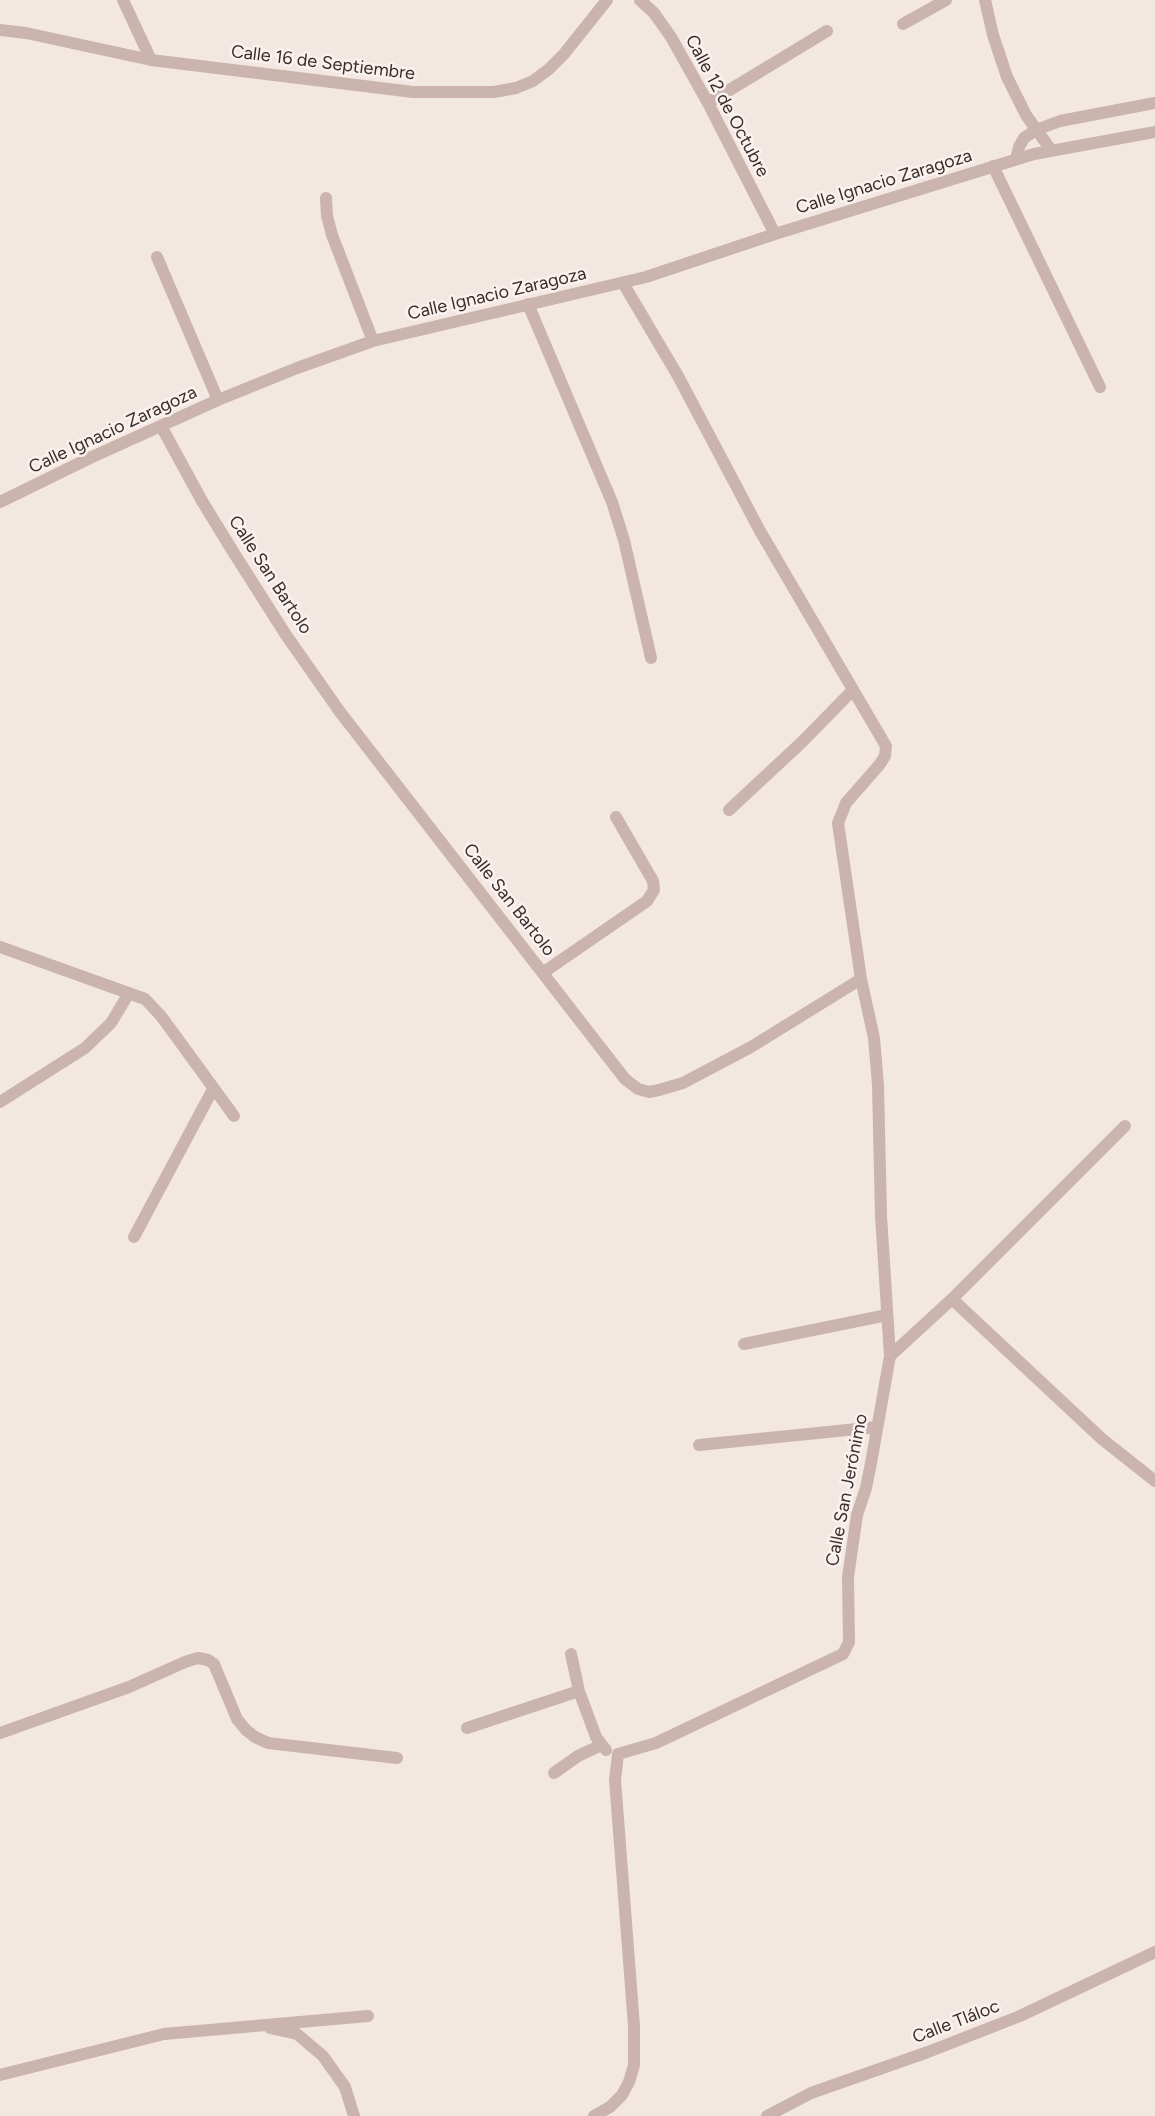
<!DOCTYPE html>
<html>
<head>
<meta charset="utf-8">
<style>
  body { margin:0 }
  canvas { display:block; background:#f3e7e2 }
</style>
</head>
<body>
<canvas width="1155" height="2116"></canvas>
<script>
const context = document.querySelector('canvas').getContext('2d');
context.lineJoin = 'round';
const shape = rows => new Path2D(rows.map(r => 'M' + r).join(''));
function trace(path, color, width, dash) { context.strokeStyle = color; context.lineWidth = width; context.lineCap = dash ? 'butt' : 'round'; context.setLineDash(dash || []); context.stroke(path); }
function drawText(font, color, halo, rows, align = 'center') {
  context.font = font + ' Figtree,sans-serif'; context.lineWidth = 5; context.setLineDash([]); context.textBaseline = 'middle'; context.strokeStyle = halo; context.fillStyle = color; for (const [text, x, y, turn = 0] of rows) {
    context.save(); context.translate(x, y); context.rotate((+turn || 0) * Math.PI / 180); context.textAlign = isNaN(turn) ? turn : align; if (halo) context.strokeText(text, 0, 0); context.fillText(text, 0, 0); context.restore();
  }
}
const minor = shape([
  [123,0,151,60],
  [640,0,654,13,671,37,708,103,775,234],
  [985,0,993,35,1007,77,1026,115,1051,150],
  [903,24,946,0],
  [0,30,26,33,151,60,413,92,494,92,516,88,533,81,549,69,564,54,607,0],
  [708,103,827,31],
  [1016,159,1019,147,1024,138,1036,130,1060,121,1155,103],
  [993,166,1100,387],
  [326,198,327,216,332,235,373,341],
  [157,257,218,400],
  [528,304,612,502,624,540,651,658],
  [161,426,202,501,232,550,286,635,340,712,625,1079,638,1089,649,1092,659,1090,683,1083,751,1047,861,979],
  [0,502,92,457,218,400,297,368,373,341,646,277,775,234,1034,154,1155,132],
  [729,810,802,742,852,691],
  [0,947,145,999,161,1016,234,1116],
  [544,972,647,901,654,890,653,881,616,817],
  [0,1102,85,1048,111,1023,129,993],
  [134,1237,213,1089],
  [952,1299,1102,1439,1155,1481],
  [744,1344,887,1315],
  [890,1356,952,1299,1125,1126],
  [699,1445,877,1427],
  [571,1654,579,1691,596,1737,602,1745],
  [467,1728,579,1691],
  [0,1733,129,1687,185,1662,198,1658,208,1660,214,1664,237,1719,246,1730,255,1737,268,1743,397,1758],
  [618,1754,656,1743,843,1654,849,1642,848,1577,857,1515,866,1488,871,1463,890,1356,881,1216,878,1085,874,1038,861,979,838,823,846,803,880,764,885,756,886,746,760,531,678,376,623,283],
  [554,1773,578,1756,593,1749,602,1745,606,1750],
  [270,2028,297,2034,323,2056,345,2087,354,2116],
  [0,2075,164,2034,368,2016],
  [594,2116,610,2107,622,2095,629,2082,634,2065,634,2026,615,1780,618,1754],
  [767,2116,811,2093,928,2052,1020,2016,1155,1952]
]);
const streetNames = [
  ["Calle 16 de Septiembre",323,63,7],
  ["Calle 12 de Octubre",727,106,62],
  ["Calle Ignacio Zaragoza",884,182,-17],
  ["Calle Ignacio Zaragoza",497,294,-13],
  ["Calle Ignacio Zaragoza",113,430,-25],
  ["Calle San Bartolo",270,575,57],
  ["Calle San Bartolo",509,900,52],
  ["Calle San Jerónimo",847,1490,-79],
  ["Calle Tláloc",956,2022,-21]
];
trace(minor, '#cbb4ae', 12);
drawText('18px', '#3a2d2c', '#faf2ee', streetNames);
</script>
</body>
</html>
